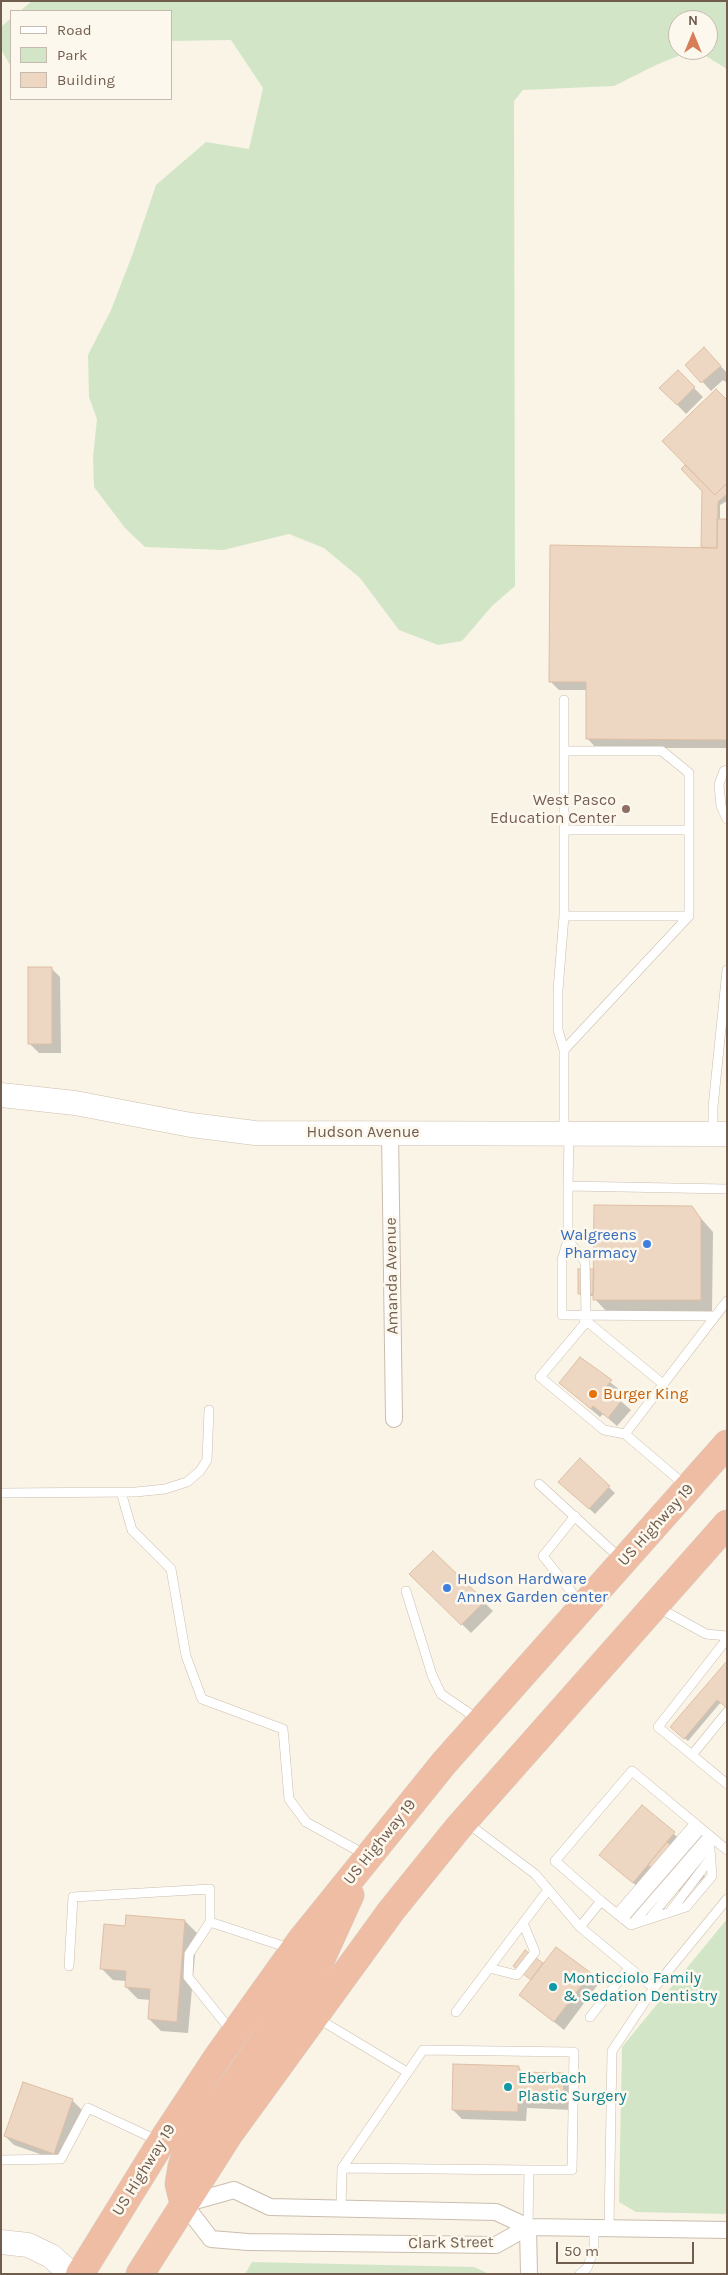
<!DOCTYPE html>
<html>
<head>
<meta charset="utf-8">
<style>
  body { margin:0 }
  #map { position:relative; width:728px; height:2275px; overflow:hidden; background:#faf4e7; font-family:Karla,sans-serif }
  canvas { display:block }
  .frame { position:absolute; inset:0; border:2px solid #715d4e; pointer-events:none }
  .legend { position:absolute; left:10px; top:10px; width:162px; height:90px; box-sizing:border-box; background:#fdf8ed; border:1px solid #c5baad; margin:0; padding:6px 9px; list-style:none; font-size:15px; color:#715d4e }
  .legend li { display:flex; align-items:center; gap:10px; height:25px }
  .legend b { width:25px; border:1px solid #c5baad }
  .north { position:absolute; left:668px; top:10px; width:50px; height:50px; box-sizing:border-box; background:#fdf8ed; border:1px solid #c5baad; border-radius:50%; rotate:0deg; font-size:14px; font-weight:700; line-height:20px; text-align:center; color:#715d4e }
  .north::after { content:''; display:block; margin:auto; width:18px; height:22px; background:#d77e59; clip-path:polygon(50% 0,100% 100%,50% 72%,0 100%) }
  .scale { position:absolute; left:556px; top:2242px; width:138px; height:22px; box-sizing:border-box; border:2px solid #715d4e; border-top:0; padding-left:6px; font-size:15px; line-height:18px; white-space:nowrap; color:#715d4e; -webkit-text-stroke:4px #fdf8ed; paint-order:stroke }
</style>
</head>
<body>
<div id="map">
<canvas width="728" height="2275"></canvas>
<div class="frame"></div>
<ul class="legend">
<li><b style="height:6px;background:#fff"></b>Road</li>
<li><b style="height:14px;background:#d2e6c7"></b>Park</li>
<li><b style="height:14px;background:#edd6c2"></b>Building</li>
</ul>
<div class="north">N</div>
<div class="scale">50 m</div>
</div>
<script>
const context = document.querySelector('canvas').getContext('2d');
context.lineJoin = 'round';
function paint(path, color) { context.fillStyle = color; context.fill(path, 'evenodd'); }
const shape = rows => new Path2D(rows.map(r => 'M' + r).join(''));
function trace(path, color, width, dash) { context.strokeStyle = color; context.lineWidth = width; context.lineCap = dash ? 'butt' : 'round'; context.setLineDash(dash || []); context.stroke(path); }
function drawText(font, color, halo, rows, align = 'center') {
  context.font = font + ' Karla,sans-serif'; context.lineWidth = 5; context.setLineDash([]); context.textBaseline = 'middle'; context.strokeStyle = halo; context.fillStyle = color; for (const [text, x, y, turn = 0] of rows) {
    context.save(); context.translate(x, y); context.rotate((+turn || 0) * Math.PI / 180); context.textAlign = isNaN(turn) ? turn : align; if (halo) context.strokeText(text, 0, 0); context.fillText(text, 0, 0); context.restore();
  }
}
const green = shape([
  [32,1,727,1,727,69,696,50,708,50,708,20,678,20,678,50,693,50,656,65,614,86,523,90,514,101,515,586,492,606,462,641,438,645,399,630,360,578,324,548,289,534,223,550,145,547,125,528,94,487,93,457,97,419,89,397,88,355,111,310,133,253,156,185,206,142,249,149,263,88,231,40,171,41,171,11,20,11],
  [11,18,11,67,1,49,1,27],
  [727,1919,727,2214,636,2212,619,2202,622,2047],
  [252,2262,474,2267,489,2274,245,2274]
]);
const shadow = shape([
  [713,358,727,373,727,383,723,380,711,391,687,365],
  [678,372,703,397,686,414,661,388],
  [727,402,727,501,720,505,720,520,727,520,727,748,596,748,587,738,587,690,559,690,550,681,704,549,702,547,703,490,682,469],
  [51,968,60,977,61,1053,39,1053,30,1044],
  [691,1207,713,1232,712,1312,606,1311,595,1299,595,1296,582,1296,579,1293,595,1271],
  [580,1359,620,1390,615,1396,631,1410,617,1426,603,1414,600,1417,560,1383],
  [580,1460,615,1493,595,1514,566,1487],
  [433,1552,493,1611,471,1633,411,1574],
  [727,1663,721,1702,688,1741,674,1730],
  [642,1806,683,1842,675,1851,705,1876,687,1896,658,1872,643,1891,610,1864],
  [185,1921,197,1933,188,2033,161,2031,149,2019,151,2000,138,1999,126,1987,126,1981,113,1980,101,1968,126,1927],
  [557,1949,599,1983,564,2030,521,1995,532,1980,525,1951,544,1965],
  [518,2067,525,2074,564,2074,573,2084,572,2110,527,2108,526,2121,462,2119,453,2110],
  [24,2083,73,2101,82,2110,63,2162,14,2145,5,2136]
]);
const building = shape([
  [704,347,721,366,701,383,685,365,704,347],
  [678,370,695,387,677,405,659,388,678,370],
  [716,389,727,400,727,483,715,495,662,441,716,389],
  [685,465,715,495,727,483,727,494,718,502,717,548,701,547,702,491,681,469,685,465],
  [717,519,727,519,727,740,586,739,586,682,549,682,550,545,717,548,717,519],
  [28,967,52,967,52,1044,28,1044,28,967],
  [594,1205,692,1206,701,1219,701,1300,593,1300,594,1205],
  [578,1269,594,1269,593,1294,578,1294,578,1269],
  [580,1357,612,1380,606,1387,622,1400,608,1418,593,1406,591,1409,559,1383,580,1357],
  [580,1458,610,1486,589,1509,558,1482,580,1458],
  [433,1551,485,1601,461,1625,409,1574,433,1551],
  [727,1661,727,1708,717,1700,684,1739,670,1727,727,1661],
  [642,1805,675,1832,633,1883,599,1855,642,1805],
  [667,1842,703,1872,684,1895,648,1865,667,1842],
  [126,1915,185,1920,177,2022,148,2019,150,1989,125,1987,126,1971,100,1969,104,1924,125,1926,126,1915],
  [556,1947,591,1973,554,2022,519,1995,556,1947],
  [525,1950,543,1963,531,1980,513,1966,525,1950],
  [453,2064,519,2066,519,2072,564,2073,563,2101,518,2100,518,2112,452,2110,453,2064],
  [23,2082,73,2099,54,2154,4,2136,23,2082]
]);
const lane = shape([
  [564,700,564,751],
  [727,770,724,771,719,784,721,806,727,819],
  [564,830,689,830],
  [564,916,689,916],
  [564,1050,689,916,689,773,662,751,564,751,564,916,558,990,558,1030,564,1050,564,1133],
  [713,1134,713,1107,727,970],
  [569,1136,568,1186,727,1189],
  [568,1186,568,1240,562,1260,562,1315,715,1316],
  [568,1240,585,1262,586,1315],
  [584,1319,663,1384],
  [587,1321,540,1377,604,1430,625,1434],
  [539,1484,621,1559],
  [686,1486,625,1434,727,1301],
  [121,1492,132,1530,171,1569,186,1656,202,1699,283,1729,289,1799,306,1822,366,1855],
  [1,1493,136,1492,165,1489,187,1482,200,1471,207,1460,209,1410],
  [575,1516,543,1556,581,1604],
  [406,1591,432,1675,441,1694,479,1720],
  [657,1607,706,1634,727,1636],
  [727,1639,658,1727,727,1784],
  [692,1755,727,1712],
  [466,1822,535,1874,580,1927,654,1988],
  [601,1901,631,1925,686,1907,712,1876,709,1835],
  [670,1912,710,1859],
  [617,1914,695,1823],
  [623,1919,701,1829],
  [649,1919,709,1846],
  [210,1922,189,1954,188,1977,232,2032],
  [632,1924,709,1835],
  [580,1927,601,1901,555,1861,632,1771,727,1850],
  [69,1966,73,1897,210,1889,210,1922,292,1949],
  [489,1968,517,1975,535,1952,523,1923],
  [456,2012,548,1890],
  [590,2017,629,1968],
  [317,2018,407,2072],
  [1,2160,61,2159,88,2108,159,2141],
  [342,2168,529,2170,528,2227],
  [341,2209,342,2168,423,2050,574,2052,572,2170,529,2170],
  [609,2227,612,2051,654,1988,727,1899],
  [580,2274,587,2268,594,2250,594,2227]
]);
const street = shape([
  [390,1132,394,1419],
  [528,2227,496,2245,248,2242,211,2239,184,2204,234,2190,270,2207,496,2212,528,2227,727,2230],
  [528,2227,529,2274]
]);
const secondary = shape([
  [1,1095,75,1103,191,1125,255,1133,727,1134],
  [1,2242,28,2245,51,2256,71,2274]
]);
const highway = shape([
  [184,2204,179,2184,182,2166,187,2152,321,1959,350,1895],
  [80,2274,159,2146,217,2058,302,1939,444,1763,727,1444],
  [140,2274,229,2134,391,1911,458,1828,727,1524]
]);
const markers = [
  [626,809,5,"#8d6e63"],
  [647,1244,5,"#3f7fe0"],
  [593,1394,5,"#e8710a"],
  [447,1588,5,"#3f7fe0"],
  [553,1987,5,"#0f9aa8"],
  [508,2087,5,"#0f9aa8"]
];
const educationNames = [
  ["West Pasco",616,800],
  ["Education Center",616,818]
];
const streetNames = [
  ["Hudson Avenue",363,1132],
  ["Amanda Avenue",392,1276,-91],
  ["US Highway 19",656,1525,-48],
  ["US Highway 19",380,1842,-51],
  ["US Highway 19",144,2170,-58],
  ["Clark Street",451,2243,-1]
];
const shopNames = [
  ["Walgreens",637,1235],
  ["Pharmacy",637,1253],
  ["Hudson Hardware",457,1579,"left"],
  ["Annex Garden center",457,1597,"left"]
];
const foodNames = [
  ["Burger King",603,1394]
];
const cultureNames = [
  ["Monticciolo Family",563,1978],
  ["& Sedation Dentistry",563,1996],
  ["Eberbach",518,2078],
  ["Plastic Surgery",518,2096]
];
paint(green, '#d2e6c7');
paint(shadow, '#0003');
paint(building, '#edd6c2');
trace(building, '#debea4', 1);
trace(lane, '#cbbdae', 10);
trace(street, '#cbbdae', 18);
trace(secondary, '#cdbdac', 25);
trace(highway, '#d7d2cd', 29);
trace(lane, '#fff', 9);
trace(street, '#fff', 16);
trace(secondary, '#fff', 24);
trace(highway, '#eebda4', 28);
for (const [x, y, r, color] of markers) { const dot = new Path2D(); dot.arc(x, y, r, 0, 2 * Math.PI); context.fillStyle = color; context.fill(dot); trace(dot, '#fdf8ed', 2); }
drawText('16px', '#785e54', '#fdf8ed', educationNames, 'right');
drawText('16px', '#715d4e', '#fdf8ed', streetNames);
drawText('16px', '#366cbe', '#fdf8ed', shopNames, 'right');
drawText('16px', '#c56008', '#fdf8ed', foodNames, 'left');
drawText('16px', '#0d838f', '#fdf8ed', cultureNames, 'left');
</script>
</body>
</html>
